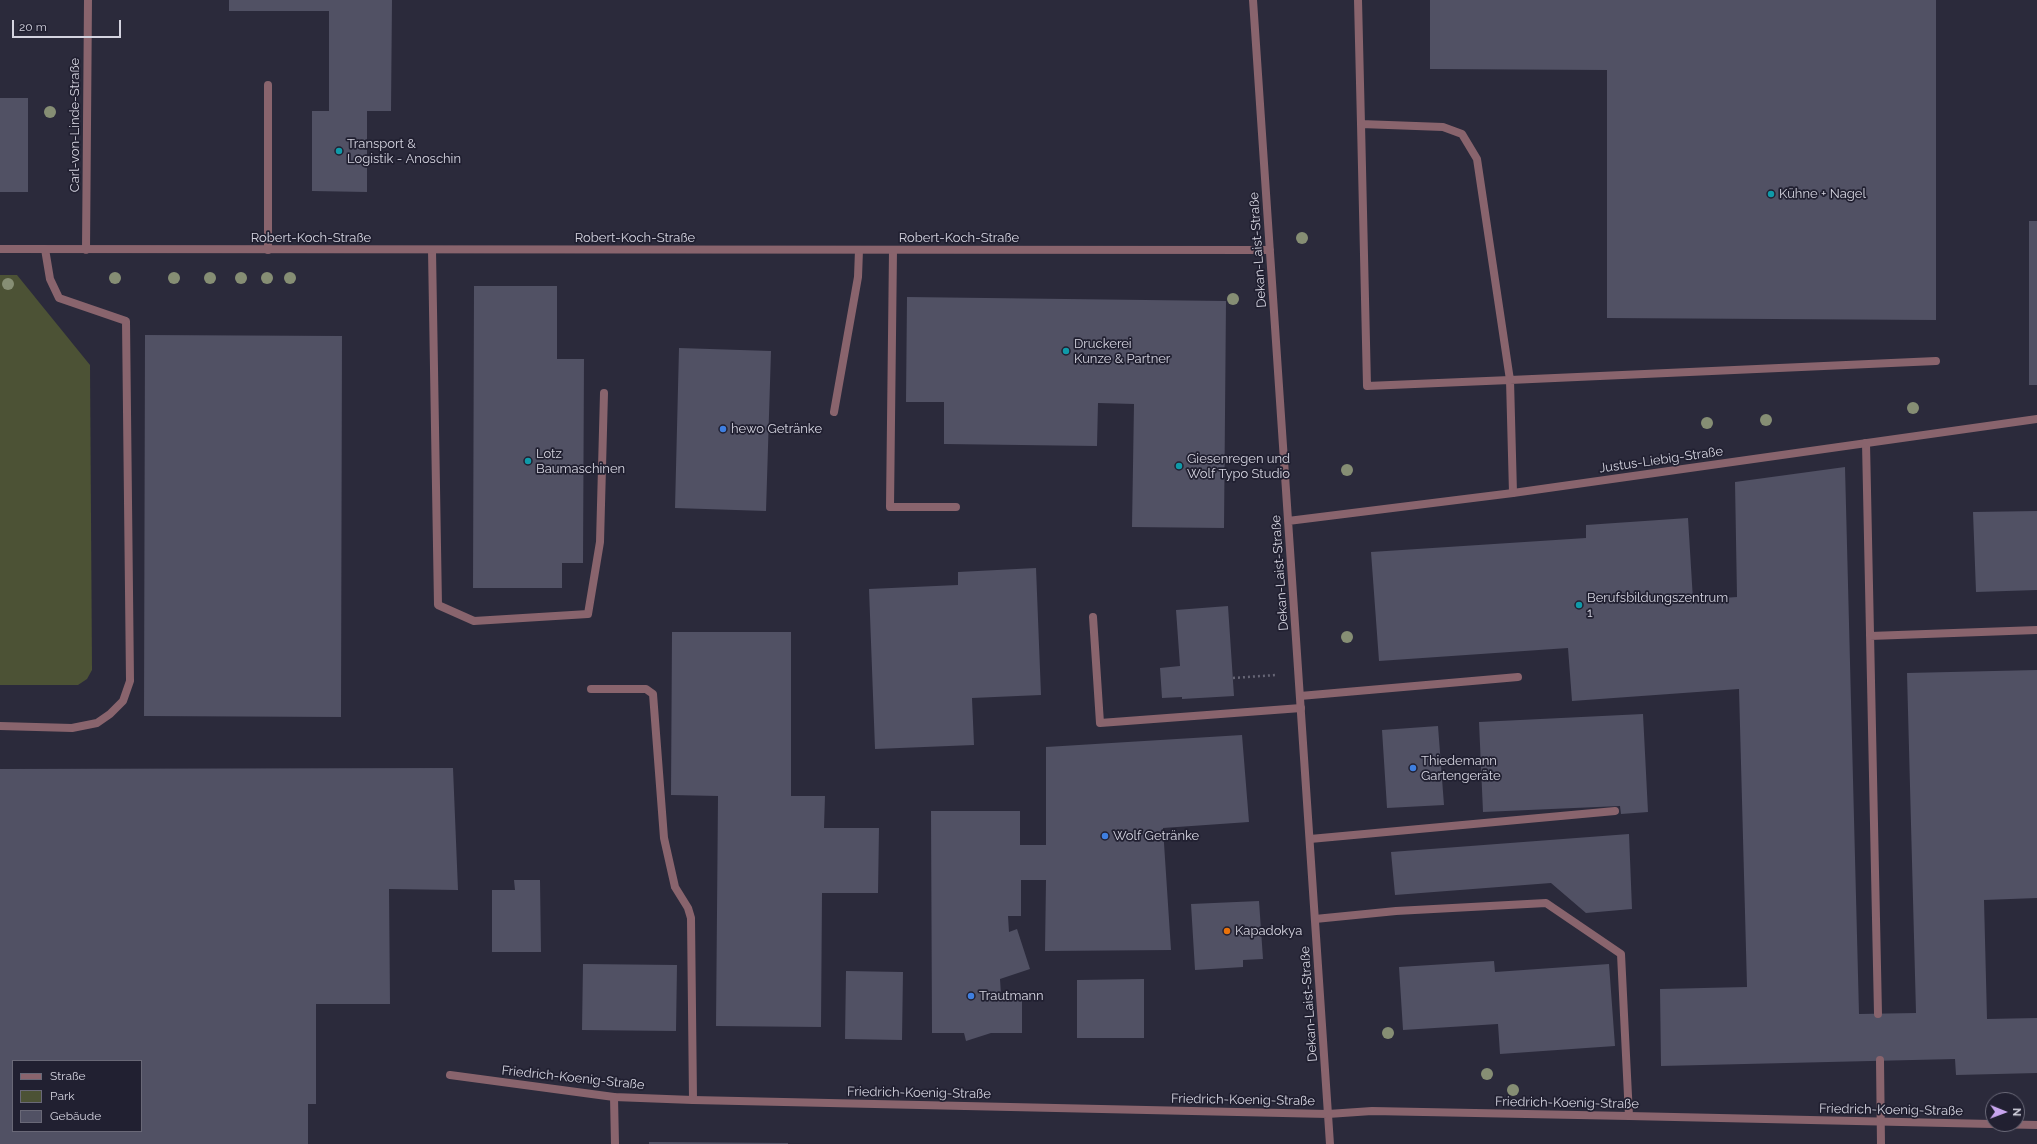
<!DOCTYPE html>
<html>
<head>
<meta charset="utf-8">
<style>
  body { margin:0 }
  #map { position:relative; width:2037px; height:1144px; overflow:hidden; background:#2b2a3b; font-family:Raleway,sans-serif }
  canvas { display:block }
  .legend { position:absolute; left:12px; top:1060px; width:130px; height:72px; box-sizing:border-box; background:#212031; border:1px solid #696877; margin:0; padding:5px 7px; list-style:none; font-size:12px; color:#d4d3df }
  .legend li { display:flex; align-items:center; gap:8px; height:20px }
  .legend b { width:20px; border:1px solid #696877 }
  .north { position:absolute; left:1985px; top:1092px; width:40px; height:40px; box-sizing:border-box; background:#212031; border:1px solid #696877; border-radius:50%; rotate:91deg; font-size:11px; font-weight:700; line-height:16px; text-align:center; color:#d4d3df }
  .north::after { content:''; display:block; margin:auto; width:14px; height:18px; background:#c8a5ee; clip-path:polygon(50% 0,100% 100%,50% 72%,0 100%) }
  .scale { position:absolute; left:12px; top:20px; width:109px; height:18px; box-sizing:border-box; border:2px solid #d4d3df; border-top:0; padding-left:5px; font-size:12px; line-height:14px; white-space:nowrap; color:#d4d3df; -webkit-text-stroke:3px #212031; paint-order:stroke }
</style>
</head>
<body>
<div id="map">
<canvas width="2037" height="1144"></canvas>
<ul class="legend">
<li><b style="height:5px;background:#89646d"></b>Straße</li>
<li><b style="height:11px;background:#4c5235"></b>Park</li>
<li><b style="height:11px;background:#515164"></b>Gebäude</li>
</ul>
<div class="north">N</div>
<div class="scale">20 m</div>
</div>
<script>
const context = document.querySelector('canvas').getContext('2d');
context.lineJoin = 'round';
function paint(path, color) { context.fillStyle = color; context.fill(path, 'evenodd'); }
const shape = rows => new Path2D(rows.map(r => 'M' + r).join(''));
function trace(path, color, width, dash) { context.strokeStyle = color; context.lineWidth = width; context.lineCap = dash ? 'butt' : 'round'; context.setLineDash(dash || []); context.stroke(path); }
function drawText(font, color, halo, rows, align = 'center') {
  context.font = font + ' Raleway,sans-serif'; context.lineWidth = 3.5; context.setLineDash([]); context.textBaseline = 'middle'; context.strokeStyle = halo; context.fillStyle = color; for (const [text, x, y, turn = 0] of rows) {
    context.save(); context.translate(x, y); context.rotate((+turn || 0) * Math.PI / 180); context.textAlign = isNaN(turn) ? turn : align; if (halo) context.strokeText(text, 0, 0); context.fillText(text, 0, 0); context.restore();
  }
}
const green = shape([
  [0,275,17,275,90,365,92,670,87,679,78,685,0,685]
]);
const building = shape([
  [229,0,392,0,391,111,367,111,367,192,312,191,312,111,329,111,329,11,229,11],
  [1430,0,1936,0,1936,320,1607,318,1607,70,1430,69],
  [0,98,28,98,28,192,0,192],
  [2029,221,2037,221,2037,385,2029,385],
  [474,286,557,286,557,359,584,359,583,563,562,563,562,588,473,588],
  [907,297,1226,301,1224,528,1132,527,1134,404,1098,403,1097,446,944,444,944,402,906,402],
  [145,335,342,336,341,717,144,716],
  [679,348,771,351,766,511,675,508],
  [1845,467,1859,1014,1916,1013,1907,673,2037,670,2037,898,1984,900,1987,1019,2037,1018,2037,1073,1956,1075,1955,1059,1661,1066,1660,989,1747,987,1739,689,1572,701,1568,648,1379,661,1371,552,1586,538,1586,525,1688,518,1693,600,1737,597,1735,482],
  [2037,511,2037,590,1976,592,1973,512],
  [1036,568,1041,695,972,698,974,745,875,749,869,589,958,585,958,572],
  [1228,606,1234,696,1182,699,1182,697,1162,698,1160,668,1180,666,1176,610],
  [672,632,791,632,791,796,825,796,824,828,879,828,878,893,822,893,821,1027,716,1026,718,796,671,795],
  [1643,714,1648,812,1621,814,1620,806,1483,812,1479,722],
  [1438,726,1444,805,1387,808,1382,730],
  [1242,735,1249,822,1163,828,1171,950,1045,951,1046,880,1021,880,1021,916,1008,916,1009,932,1017,929,1030,969,1000,979,1001,995,1022,995,1022,1033,991,1033,966,1041,964,1033,932,1033,931,811,1020,811,1020,845,1046,845,1046,747],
  [453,768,458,890,389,889,390,1004,316,1004,316,1104,308,1104,308,1144,0,1144,0,769],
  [13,1061,141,1061,141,1131,13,1131],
  [1629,834,1632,909,1586,913,1551,883,1395,895,1391,852],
  [514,880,540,880,541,952,492,952,492,890,515,890],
  [1259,901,1263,959,1243,960,1243,967,1195,970,1191,904],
  [1494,961,1495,972,1609,964,1615,1046,1500,1054,1498,1024,1403,1030,1399,967],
  [583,964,677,965,676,1031,582,1030],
  [846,971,903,972,902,1040,845,1039],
  [1144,979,1144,1038,1077,1038,1077,980],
  [649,1142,788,1143,788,1144,649,1144]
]);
const path = shape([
  [1233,678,1276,675]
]);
const lane = shape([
  [1358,0,1361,124,1367,386,1510,380,1477,159,1462,134,1443,127,1361,124],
  [268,85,268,250],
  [432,250,438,605,474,621,588,614,600,542,604,393],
  [893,250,890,507,956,507],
  [834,412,858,277,859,250],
  [1866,443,1878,1014],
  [1513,493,1510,380,1936,361],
  [1093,617,1100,723,1301,708],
  [1870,636,2037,630],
  [591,689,646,689,653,694,664,838,675,887,688,908,691,918,693,1100],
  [1300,696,1518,677],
  [0,726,72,728,97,723,110,714,123,701,130,681,126,321,59,298,50,279,45,249],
  [1310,839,1615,811],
  [1315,919,1396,911,1546,903,1621,954,1629,1116],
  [1880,1060,1881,1144],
  [614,1097,615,1144]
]);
const street = shape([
  [1253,0,1330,1144],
  [0,249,1270,250],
  [86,250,88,0],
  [1288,521,1513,493,2037,419],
  [450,1075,614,1097,693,1100,1328,1114,1372,1111,1629,1116,2037,1125]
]);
const trees = [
  [50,112],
  [1302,238],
  [115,278],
  [174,278],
  [210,278],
  [241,278],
  [267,278],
  [290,278],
  [8,284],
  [1233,299],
  [1913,408],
  [1766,420],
  [1707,423],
  [1347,470],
  [1347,637],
  [1388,1033],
  [1487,1074],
  [1513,1090]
];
const markers = [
  [339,151,4,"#0f9aa8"],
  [1771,194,4,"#0f9aa8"],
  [1066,351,4,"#0f9aa8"],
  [723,429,4,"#3f7fe0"],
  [528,461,4,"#0f9aa8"],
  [1179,466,4,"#0f9aa8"],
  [1579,605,4,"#0f9aa8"],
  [1413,768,4,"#3f7fe0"],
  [1105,836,4,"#3f7fe0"],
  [1227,931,4,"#e8710a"],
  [971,996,4,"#3f7fe0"]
];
const streetNames = [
  ["Carl-von-Linde-Straße",75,125,-90],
  ["Robert-Koch-Straße",311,238],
  ["Robert-Koch-Straße",635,238],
  ["Robert-Koch-Straße",959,238],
  ["Dekan-Laist-Straße",1258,250,-94],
  ["Justus-Liebig-Straße",1661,460,-8],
  ["Dekan-Laist-Straße",1280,573,-94],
  ["Dekan-Laist-Straße",1309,1004,-94],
  ["Friedrich-Koenig-Straße",573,1078,6],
  ["Friedrich-Koenig-Straße",919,1093,1],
  ["Friedrich-Koenig-Straße",1243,1100,1],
  ["Friedrich-Koenig-Straße",1567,1103,1],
  ["Friedrich-Koenig-Straße",1891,1110,1]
];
const poiNames = [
  ["Transport &",347,144],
  ["Logistik - Anoschin",347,159],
  ["Kühne + Nagel",1779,194],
  ["Druckerei",1074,344],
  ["Kunze & Partner",1074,359],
  ["hewo Getränke",731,429],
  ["Lotz",536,454],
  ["Baumaschinen",536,469],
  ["Giesenregen und",1187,459],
  ["Wolf Typo Studio",1187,474],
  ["Berufsbildungszentrum",1587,598],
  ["1",1587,613],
  ["Thiedemann",1421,761],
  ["Gartengeräte",1421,776],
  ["Wolf Getränke",1113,836],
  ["Kapadokya",1235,931],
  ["Trautmann",979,996]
];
paint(green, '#4c5235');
paint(building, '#515164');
trace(path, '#666575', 2.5, [2, 3]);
trace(lane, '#89646d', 8);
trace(street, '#89646d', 8);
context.fillStyle = '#868e74';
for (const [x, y] of trees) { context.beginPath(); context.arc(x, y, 6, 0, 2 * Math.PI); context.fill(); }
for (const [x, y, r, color] of markers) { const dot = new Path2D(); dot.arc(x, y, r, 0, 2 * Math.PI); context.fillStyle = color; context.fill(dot); trace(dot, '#212031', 1.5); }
drawText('13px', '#d4d3df', '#212031', streetNames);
drawText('13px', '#d4d3df', '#212031', poiNames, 'left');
</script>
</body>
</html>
